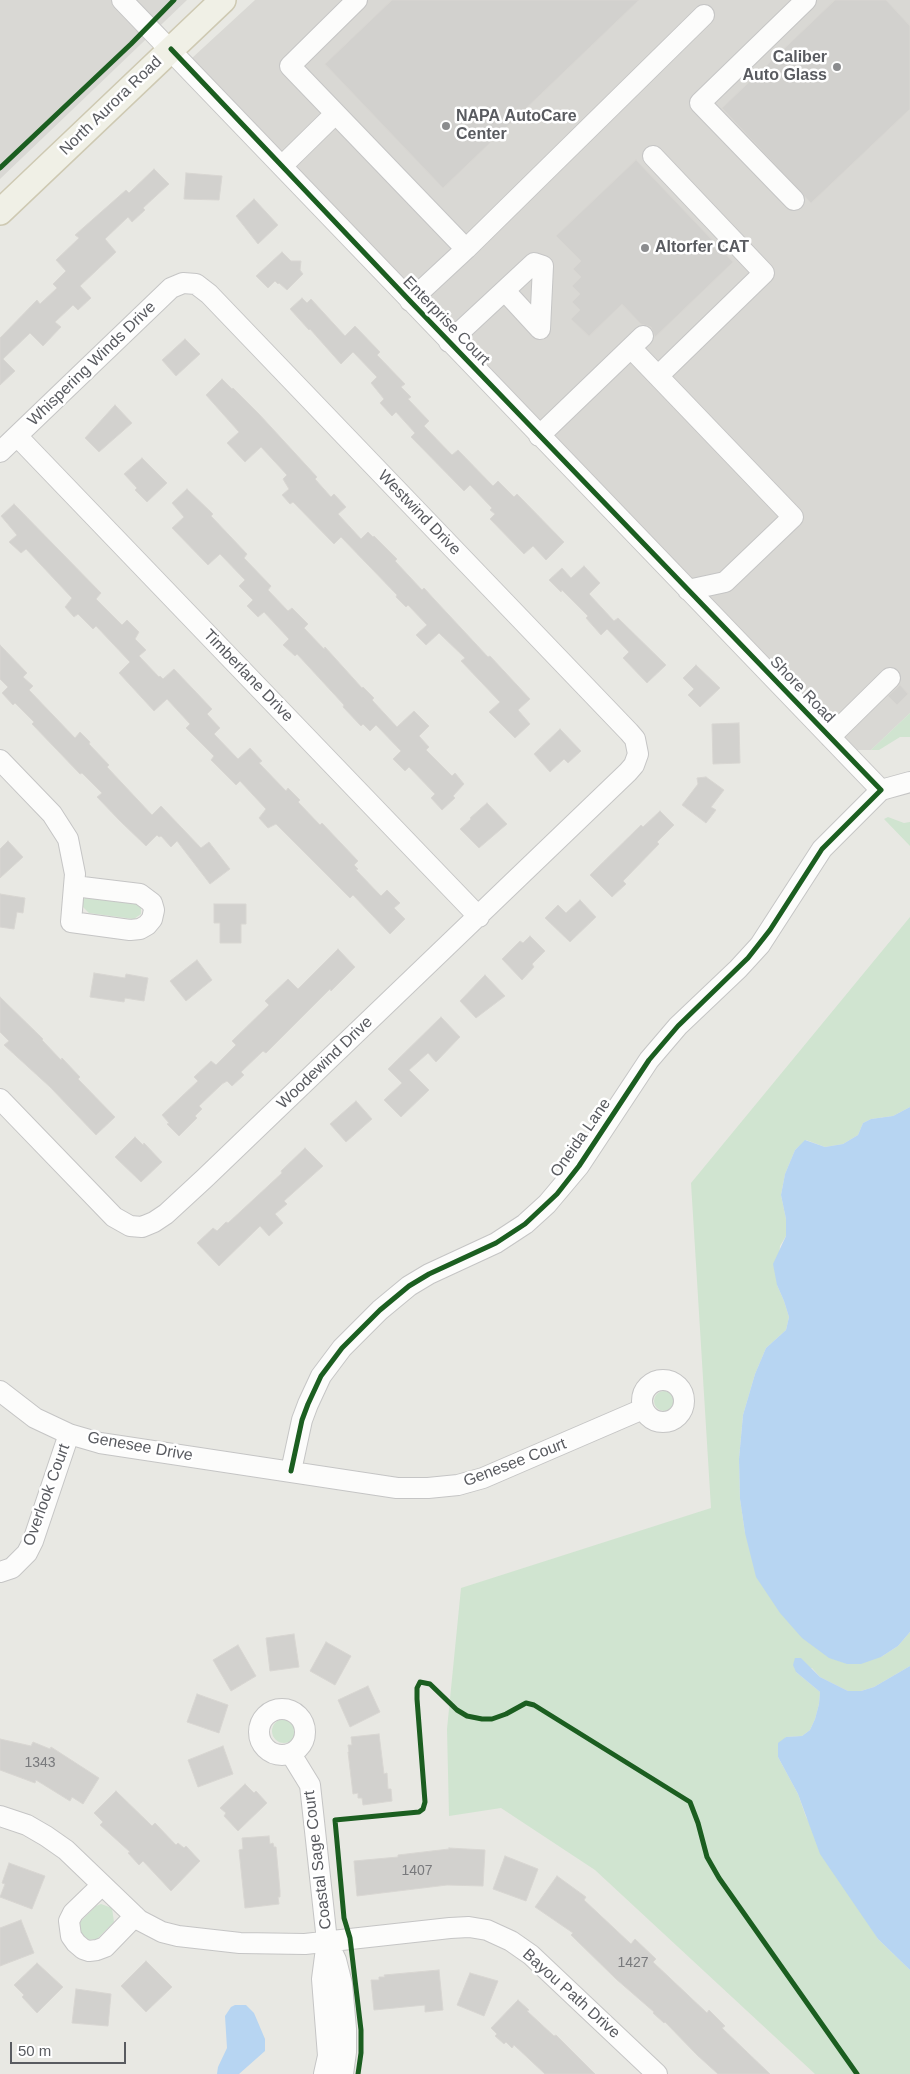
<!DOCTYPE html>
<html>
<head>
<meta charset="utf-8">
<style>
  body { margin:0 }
  #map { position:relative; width:910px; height:2074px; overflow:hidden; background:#e8e8e3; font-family:Arial,sans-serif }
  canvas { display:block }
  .scale { position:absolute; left:10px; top:2042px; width:116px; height:22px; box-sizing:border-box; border:2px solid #595b60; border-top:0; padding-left:6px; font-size:15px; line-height:18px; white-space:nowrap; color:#595b60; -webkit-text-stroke:4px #fff; paint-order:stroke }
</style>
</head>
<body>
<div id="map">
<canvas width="910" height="2074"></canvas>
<div class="scale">50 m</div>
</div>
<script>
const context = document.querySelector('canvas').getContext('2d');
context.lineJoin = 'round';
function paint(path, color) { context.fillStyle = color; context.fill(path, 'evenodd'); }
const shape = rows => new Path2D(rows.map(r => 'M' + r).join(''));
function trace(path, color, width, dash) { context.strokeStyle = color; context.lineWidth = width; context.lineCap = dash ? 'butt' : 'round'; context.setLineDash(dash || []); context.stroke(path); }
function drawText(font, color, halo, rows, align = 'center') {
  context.font = font + ' Arial,sans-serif'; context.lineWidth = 5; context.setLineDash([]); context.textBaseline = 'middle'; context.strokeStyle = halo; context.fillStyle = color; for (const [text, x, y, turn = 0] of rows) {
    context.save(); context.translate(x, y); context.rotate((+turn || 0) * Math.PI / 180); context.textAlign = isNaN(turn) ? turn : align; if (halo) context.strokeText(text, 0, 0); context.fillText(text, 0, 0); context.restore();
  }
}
const industrial = shape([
  [0,0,187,0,0,179],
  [255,0,910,0,910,713,871,750,857,750,835,730,192,58]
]);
const green = shape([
  [910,713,910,737,900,737,879,750,871,750],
  [888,817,904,823,910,822,910,846,884,819],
  [86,897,135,903,141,908,141,914,134,919,89,913,82,906,83,900],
  [910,917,910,1107,893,1116,871,1119,863,1123,858,1135,843,1144,825,1147,806,1140,795,1150,785,1174,781,1195,786,1219,786,1236,780,1246,777,1285,784,1301,789,1317,786,1330,766,1348,755,1374,743,1415,739,1459,740,1499,745,1533,881,1657,898,1646,910,1632,910,1666,874,1687,861,1691,848,1691,820,1677,812,1668,796,1672,820,1692,819,1704,815,1719,810,1730,802,1736,786,1737,778,1757,798,1794,806,1817,878,1939,910,1970,910,2074,815,2074,595,1870,501,1808,449,1816,447,1729,461,1588,711,1508,691,1183],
  '654 1401a10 10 0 1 1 20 0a10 10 0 1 1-20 0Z',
  '272 1731a12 12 0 1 1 24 0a12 12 0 1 1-24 0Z',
  [101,1904,112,1908,114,1922,97,1939,86,1940,82,1937,78,1927,80,1922,96,1906]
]);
const water = shape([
  [910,1107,910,1632,898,1646,881,1657,861,1664,847,1664,829,1658,802,1638,780,1613,756,1577,745,1533,740,1499,739,1459,743,1415,755,1374,766,1348,786,1330,789,1317,784,1301,777,1285,773,1264,786,1236,786,1219,781,1195,785,1174,795,1150,805,1140,825,1147,843,1144,858,1135,863,1123,871,1119,893,1116],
  [795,1658,801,1658,820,1677,848,1691,861,1691,874,1687,910,1666,910,1970,878,1939,820,1854,798,1794,778,1757,778,1743,786,1737,802,1736,810,1730,815,1719,819,1704,820,1692,796,1672,793,1665],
  [235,2005,246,2005,254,2013,265,2039,265,2051,239,2074,217,2074,218,2067,227,2048,225,2016,231,2007]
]);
const building = shape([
  [392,0,639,0,443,188,325,64,392,0],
  [835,0,886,0,910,26,910,109,811,203,722,108,835,0],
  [636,160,733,262,655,337,651,327,641,324,622,304,589,336,571,319,580,310,572,302,580,294,572,286,581,277,573,269,581,261,556,236,636,160],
  [154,169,169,184,143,208,145,210,132,222,128,217,105,239,116,252,80,286,91,298,78,310,73,305,55,322,61,327,43,346,30,333,3,359,15,371,0,385,0,338,37,300,40,304,57,288,53,284,66,271,56,260,79,238,75,235,126,190,129,193,154,169],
  [186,173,222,176,219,200,184,199,186,173],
  [254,199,278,225,258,244,236,216,254,199],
  [282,252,291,261,301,261,300,270,303,274,287,290,279,283,278,284,275,281,268,288,256,276,282,252],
  [302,298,307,303,311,299,345,336,355,326,380,352,377,355,405,384,401,387,411,397,408,399,429,421,424,426,452,455,458,450,493,486,498,481,514,497,517,494,564,542,546,560,533,546,524,554,490,519,495,514,490,510,492,508,470,485,464,491,411,437,415,433,396,412,392,416,380,403,384,399,371,383,377,377,353,352,341,364,310,329,309,330,290,309,302,298],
  [185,339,200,354,176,376,162,360,185,339],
  [222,379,232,389,233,388,259,414,317,477,315,479,331,497,334,494,346,507,338,514,361,539,368,532,373,537,374,536,397,559,395,561,422,590,424,588,434,599,488,657,490,656,530,699,518,710,530,724,515,738,489,712,500,702,461,661,465,658,439,633,426,645,416,635,427,625,408,605,406,607,396,597,397,595,341,537,334,544,293,502,290,504,282,495,289,489,283,479,287,475,261,447,245,462,227,443,239,432,206,395,222,379],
  [115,405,132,423,99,452,85,438,115,405],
  [142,458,167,483,147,502,135,490,137,488,124,474,142,458],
  [187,489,213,514,211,516,247,554,244,558,271,586,268,590,288,611,292,608,308,624,304,628,324,649,325,647,362,688,363,687,374,698,372,700,397,727,414,711,429,726,419,736,429,747,426,750,452,776,455,773,464,784,453,796,455,798,442,810,431,798,435,794,409,767,405,771,393,759,401,751,376,725,370,731,363,724,361,726,343,707,344,705,297,654,295,656,283,645,289,639,264,612,258,617,247,606,253,600,239,586,245,580,220,554,208,565,172,528,184,517,172,503,187,489],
  [14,504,101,593,96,599,122,625,127,620,139,632,135,639,146,650,139,656,159,677,160,676,163,679,174,669,212,709,207,714,220,728,214,734,238,759,250,748,262,761,259,763,286,791,288,788,300,800,298,802,320,825,322,823,358,861,354,865,358,869,356,870,381,896,387,890,400,903,394,908,405,919,390,934,353,895,350,898,276,824,268,828,259,818,266,809,240,781,236,785,211,760,214,756,186,728,190,724,167,699,154,711,119,673,130,662,96,626,93,629,78,614,74,617,65,607,72,598,26,549,21,553,9,542,17,535,1,516,14,504],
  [584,566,600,583,589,594,614,621,618,618,666,665,647,683,623,658,629,652,607,629,601,635,586,618,588,616,562,590,561,592,549,580,562,568,571,578,584,566],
  [0,645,27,673,23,677,33,686,29,690,75,738,80,732,90,742,89,744,109,765,107,767,152,815,161,806,201,848,209,842,230,869,210,884,177,841,171,847,161,836,159,837,157,835,146,846,120,821,97,797,102,793,82,773,80,774,32,724,34,722,15,703,13,705,2,693,8,687,0,679,0,645],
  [696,665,720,688,700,707,688,695,694,689,683,678,696,665],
  [900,685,908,694,897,705,888,696,900,685],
  [739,723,740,763,713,764,712,724,739,723],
  [560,729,581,751,568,763,564,759,550,772,534,754,560,729],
  [706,777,724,790,711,807,716,810,706,823,682,805,698,784,697,778,706,777],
  [487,803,507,824,479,848,460,829,471,819,470,818,487,803],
  [660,811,674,825,657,842,659,844,623,881,626,884,612,897,590,875,641,825,643,827,660,811],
  [8,841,23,857,0,878,0,849,8,841],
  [0,894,25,898,23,913,17,912,14,929,0,927,0,894],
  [580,900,596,917,570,942,545,918,558,905,566,913,580,900],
  [214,904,246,904,246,924,241,924,241,943,220,943,220,923,214,923,214,904],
  [530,936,545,951,532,964,534,967,522,980,502,959,520,941,523,943,530,936],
  [338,949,355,967,331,991,330,989,266,1053,263,1051,241,1072,244,1075,232,1086,227,1081,222,1084,199,1106,202,1109,195,1116,197,1118,179,1136,167,1124,169,1123,162,1115,198,1081,194,1077,211,1061,216,1065,236,1045,232,1041,269,1005,265,1001,288,979,298,989,338,949],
  [197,960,212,980,186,1001,170,981,197,960],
  [94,973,125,978,126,974,148,978,144,1001,125,998,124,1002,90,997,94,973],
  [485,975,505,996,476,1018,460,1001,485,975],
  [0,997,43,1039,42,1040,61,1060,62,1058,80,1077,78,1079,115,1117,96,1135,50,1087,4,1045,9,1041,0,1032,0,997],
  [441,1017,460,1037,436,1062,428,1053,409,1070,429,1090,401,1117,384,1100,402,1083,388,1069,441,1017],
  [356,1101,372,1119,346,1142,330,1124,356,1101],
  [135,1137,143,1145,144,1143,162,1162,141,1182,115,1157,135,1137],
  [305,1148,323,1166,284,1201,287,1204,275,1214,283,1223,269,1236,260,1226,219,1266,197,1243,213,1228,217,1231,226,1222,228,1223,282,1173,281,1171,305,1148],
  [294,1634,299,1667,270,1671,266,1638,294,1634],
  [326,1642,351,1656,335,1685,310,1671,326,1642],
  [238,1645,256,1676,231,1691,213,1660,238,1645],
  [368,1686,380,1712,350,1727,338,1700,368,1686],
  [197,1694,228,1705,219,1733,187,1722,197,1694],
  [379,1734,384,1774,387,1773,388,1789,391,1789,392,1801,363,1805,362,1798,358,1798,358,1793,353,1794,348,1752,349,1752,348,1745,352,1745,351,1737,379,1734],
  [0,1739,31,1746,33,1742,50,1749,51,1747,99,1778,83,1804,72,1797,70,1801,36,1780,35,1783,0,1770,0,1739],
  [223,1746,233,1774,198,1787,188,1760,223,1746],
  [245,1784,254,1793,256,1791,267,1803,238,1831,224,1816,226,1813,220,1808,245,1784],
  [116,1791,152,1826,155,1823,176,1845,178,1843,184,1848,186,1846,200,1861,171,1891,143,1861,139,1865,128,1853,130,1852,100,1825,103,1822,94,1813,116,1791],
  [269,1836,270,1844,273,1843,274,1847,276,1847,280,1891,280,1897,278,1897,279,1904,245,1908,239,1850,243,1849,242,1838,269,1836],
  [449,1848,485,1850,483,1886,447,1885,357,1896,354,1861,398,1857,398,1855,449,1849,449,1848],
  [505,1856,538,1869,526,1901,493,1889,505,1856],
  [9,1863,45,1876,32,1909,0,1897,5,1884,2,1883,9,1863],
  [557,1876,586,1897,584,1900,631,1944,635,1939,656,1959,653,1962,707,2013,709,2010,725,2026,722,2028,770,2074,718,2074,697,2055,665,2022,664,2023,653,2013,654,2012,616,1979,571,1935,573,1933,535,1907,557,1876],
  [21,1920,34,1953,0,1966,0,1928,21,1920],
  [146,1961,172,1987,146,2012,121,1986,146,1961],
  [37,1963,63,1987,37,2013,22,1997,24,1995,14,1985,37,1963],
  [439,1970,443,2010,425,2012,425,2005,374,2010,371,1980,379,1980,379,1977,385,1977,384,1975,439,1970],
  [470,1973,498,1981,484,2016,457,2005,470,1973],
  [76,1989,111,1994,108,2026,72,2023,76,1989],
  [518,2000,529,2010,527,2011,554,2036,556,2035,595,2074,545,2074,514,2045,512,2048,506,2042,504,2044,495,2036,497,2034,491,2028,518,2000]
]);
const minor = shape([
  [122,0,881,790],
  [357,0,290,66,466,249],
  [653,156,764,273,658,376],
  [282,166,335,114],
  [794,200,700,103,806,0],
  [410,301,466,249,704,15],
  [449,342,534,263,543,266,540,329,505,291],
  [631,348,793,517,725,582,688,590],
  [17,436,479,917],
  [539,436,643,336],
  [0,452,171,288,183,283,196,284,209,294,629,732,635,739,638,754,634,765,628,772,205,1178,166,1214,154,1222,142,1227,130,1226,114,1217,0,1099],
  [830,737,890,678],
  [0,760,52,814,68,839,75,874,71,922,130,930,140,929,147,925,152,919,154,910,152,903,140,894,74,886],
  '642 1401a21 21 0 1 1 42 0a21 21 0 1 1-42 0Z',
  [0,1391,35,1418,69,1434,100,1443,397,1488,428,1488,458,1485,483,1478,643,1409],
  [291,1471,302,1420,308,1404,321,1376,342,1348,380,1310,409,1286,429,1274,496,1243,525,1224,547,1204,579,1166,649,1060,678,1026,738,969,760,945,822,849,881,790,910,782],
  [0,1572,12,1568,27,1553,33,1541,69,1434],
  '259 1732a23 23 0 1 1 46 0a23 23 0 1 1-46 0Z',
  [291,1754,310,1785,327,1941,322,1979,328,2056,324,2074],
  [0,1816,27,1825,46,1836,66,1850,139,1920,162,1932,178,1936,240,1943,305,1944,450,1928,469,1927,487,1930,511,1941,531,1955,657,2074],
  [102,1885,73,1913,69,1921,71,1936,76,1943,83,1949,89,1951,97,1950,105,1947,135,1916],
  [328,1943,336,1960,342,1984,346,2029,346,2052,343,2074]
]);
const major = shape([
  [0,212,223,0]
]);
const cycleway = shape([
  [171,49,410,301,881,790,822,849,770,930,748,958,678,1026,649,1060,579,1166,557,1194,525,1224,496,1243,429,1274,409,1286,380,1310,342,1348,321,1376,308,1404,302,1420,291,1471],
  [0,168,131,44,174,0],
  [358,2074,361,2053,361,2030,350,1938,344,1918,335,1820,419,1812,423,1809,425,1802,417,1699,417,1688,420,1682,430,1684,457,1710,467,1716,482,1719,492,1719,506,1714,526,1703,534,1705,690,1802,698,1823,707,1857,719,1878,857,2074]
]);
const markers = [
  [837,67,5,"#8b8c8e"],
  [446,126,5,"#8b8c8e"],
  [645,248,5,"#8b8c8e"]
];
const numberNames = [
  ["1343",40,1763],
  ["1407",417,1871],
  ["1427",633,1963]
];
const poiNames = [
  ["Caliber",827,58,"right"],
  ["Auto Glass",827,76,"right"],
  ["NAPA AutoCare",456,117],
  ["Center",456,135],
  ["Altorfer CAT",655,248]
];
const streetNames = [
  ["North Aurora Road",111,106,-44],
  ["Enterprise Court",446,321,46],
  ["Whispering Winds Drive",92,364,-44],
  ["Westwind Drive",419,513,46],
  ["Timberlane Drive",248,676,46],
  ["Shore Road",802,690,46],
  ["Woodewind Drive",325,1063,-44],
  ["Oneida Lane",581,1138,-55],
  ["Genesee Drive",140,1447,10],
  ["Genesee Court",515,1463,-21],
  ["Overlook Court",47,1495,-70],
  ["Coastal Sage Court",318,1860,-97],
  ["Bayou Path Drive",571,1994,42]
];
paint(industrial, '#d9d8d4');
paint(green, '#d0e4d0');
paint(water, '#b7d5f2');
paint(building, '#d2d1ce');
trace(building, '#d8d6d2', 1);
trace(minor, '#c5c5c5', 22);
trace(major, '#cec9b2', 28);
trace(minor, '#fcfcfb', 20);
trace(major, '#f0f0e6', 25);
trace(cycleway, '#1b5e20', 5);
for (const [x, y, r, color] of markers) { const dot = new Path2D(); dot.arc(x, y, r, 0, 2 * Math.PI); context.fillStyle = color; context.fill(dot); trace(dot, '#fff', 2); }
drawText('14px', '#78797c', null, numberNames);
drawText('bold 16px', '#595b60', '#fff', poiNames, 'left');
drawText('16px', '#595b60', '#fff', streetNames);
</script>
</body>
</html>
